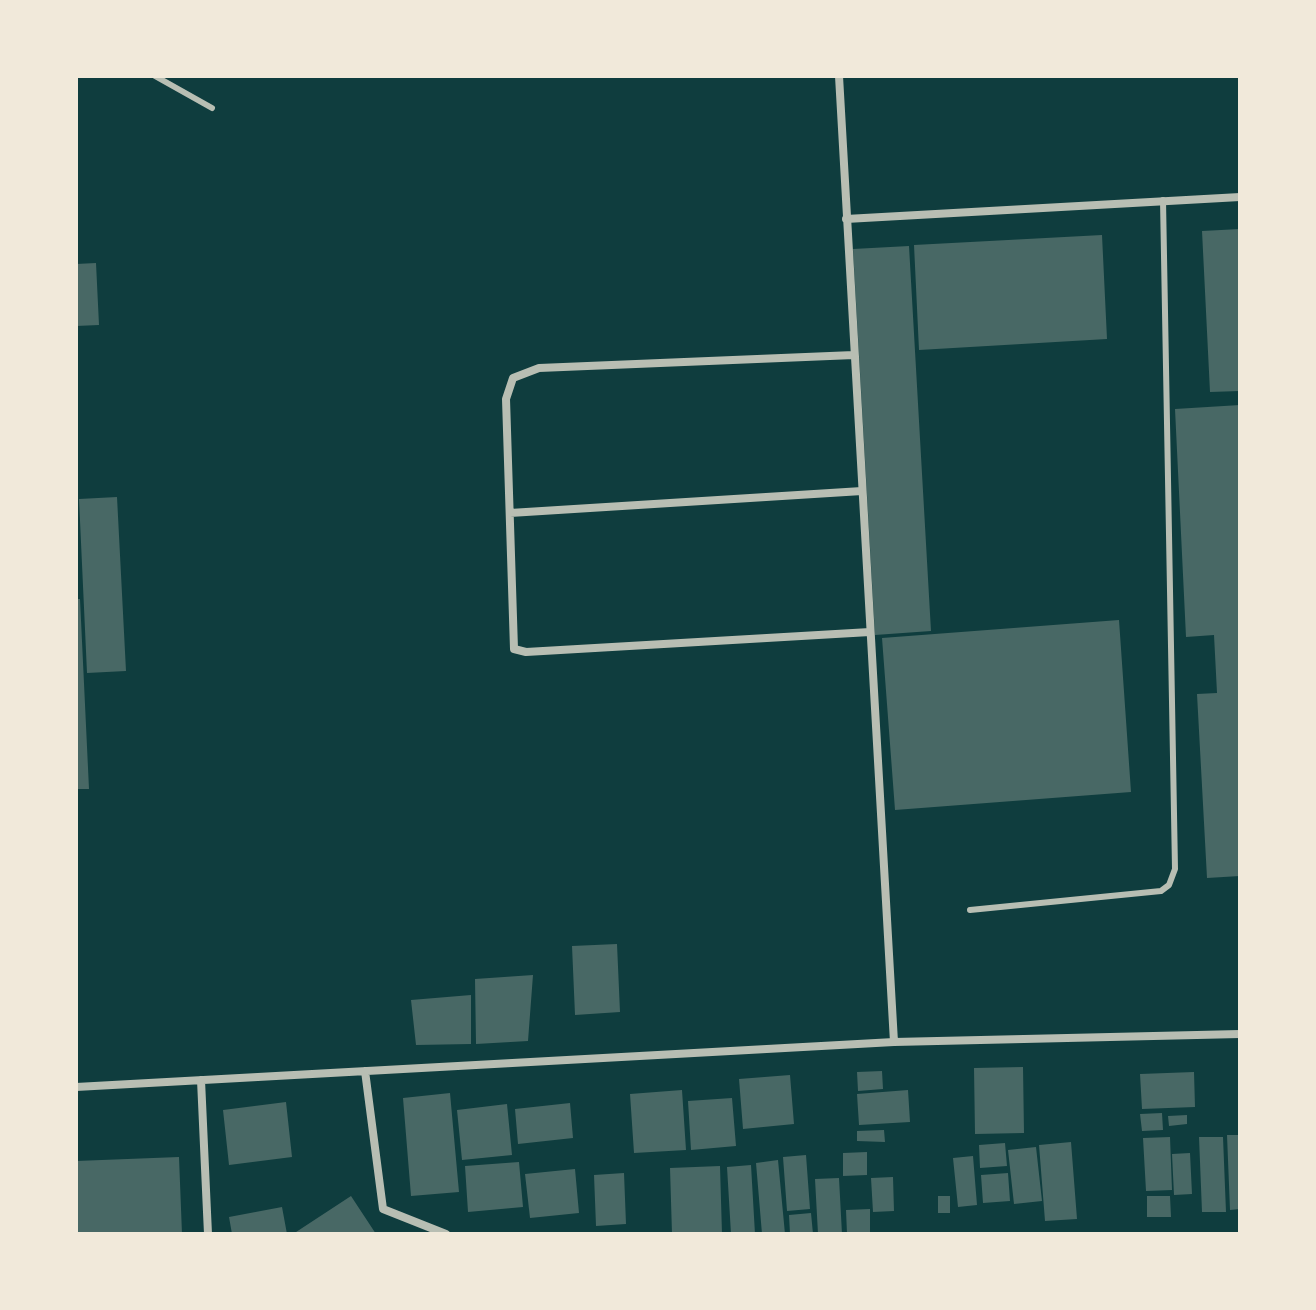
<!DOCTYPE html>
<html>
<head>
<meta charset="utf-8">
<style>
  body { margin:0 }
  #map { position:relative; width:1316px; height:1310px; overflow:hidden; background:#0f3d3e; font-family:"Playfair Display",serif }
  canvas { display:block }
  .frame { position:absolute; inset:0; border:78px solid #f1e9da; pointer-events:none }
</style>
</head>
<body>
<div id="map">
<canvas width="1316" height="1310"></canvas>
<div class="frame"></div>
</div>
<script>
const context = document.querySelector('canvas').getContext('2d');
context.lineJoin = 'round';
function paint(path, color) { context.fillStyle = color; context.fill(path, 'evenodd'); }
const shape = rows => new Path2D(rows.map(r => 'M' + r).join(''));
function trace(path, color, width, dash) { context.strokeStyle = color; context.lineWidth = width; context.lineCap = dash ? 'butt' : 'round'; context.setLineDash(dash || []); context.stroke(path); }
const building = shape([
  [1240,229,1240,391,1210,392,1202,231],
  [1102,235,1107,339,919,350,914,245],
  [909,246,931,631,875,635,853,249],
  [96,263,99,325,76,326,76,264],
  [1240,405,1240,876,1207,878,1197,694,1217,693,1214,635,1186,637,1175,409],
  [117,497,126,671,87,673,79,499],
  [76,599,80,599,89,789,76,789],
  [1119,620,1131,792,895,810,882,638],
  [617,944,620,1012,575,1015,572,946],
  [533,975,528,1041,476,1044,475,979],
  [471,995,471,1044,416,1045,411,1000],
  [1023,1067,1024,1133,975,1134,974,1068],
  [882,1071,883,1089,858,1091,857,1072],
  [1194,1072,1195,1107,1142,1109,1140,1074],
  [790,1075,794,1124,743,1129,739,1079],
  [682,1090,686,1150,634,1153,630,1094],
  [908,1090,910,1122,859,1125,857,1094],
  [450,1093,459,1192,411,1196,403,1098],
  [732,1098,736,1146,691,1150,688,1101],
  [286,1102,292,1157,229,1165,223,1110],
  [570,1103,573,1138,518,1144,515,1109],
  [507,1104,512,1155,462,1160,457,1110],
  [1162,1113,1163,1130,1142,1131,1140,1114],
  [1187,1115,1187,1124,1169,1126,1168,1116],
  [884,1130,885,1142,857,1141,857,1131],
  [1227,1135,1240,1135,1240,1209,1230,1210],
  [1170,1137,1172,1190,1146,1191,1143,1138],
  [1199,1137,1223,1137,1226,1212,1202,1212],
  [1071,1142,1077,1219,1045,1221,1039,1145],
  [1005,1143,1007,1166,980,1168,979,1145],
  [1036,1147,1042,1201,1014,1204,1008,1150],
  [867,1152,867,1175,843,1176,843,1153],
  [1190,1153,1192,1194,1174,1195,1172,1154],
  [806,1155,810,1209,787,1211,783,1157],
  [973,1156,977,1205,958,1207,953,1158],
  [179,1157,182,1234,76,1234,76,1161],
  [778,1160,785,1234,762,1234,756,1163],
  [519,1162,523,1207,468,1212,465,1166],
  [751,1165,755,1234,731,1234,727,1167],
  [720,1166,722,1234,672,1234,670,1168],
  [575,1169,579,1213,530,1218,525,1174],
  [624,1173,626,1224,596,1226,594,1175],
  [1008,1173,1010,1201,983,1203,981,1175],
  [893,1177,894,1211,873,1212,871,1178],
  [839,1178,842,1234,818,1234,815,1179],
  [351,1196,376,1234,293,1234],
  [938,1196,950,1196,950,1213,938,1213],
  [1147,1196,1170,1196,1171,1217,1147,1217],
  [282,1207,287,1234,232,1234,229,1217],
  [870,1209,870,1234,847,1234,846,1210],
  [811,1213,813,1234,790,1234,789,1215]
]);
const service = shape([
  [155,76,212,108],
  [970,910,1161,891,1169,885,1175,869,1163,200]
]);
const minor = shape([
  [839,76,894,1042],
  [846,219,1240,197],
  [854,355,539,368,513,378,506,399,514,649,526,652,870,632],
  [510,513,862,491],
  [365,1071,383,1209,446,1234],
  [201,1080,208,1234],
  [76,1087,894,1042,1240,1034]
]);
paint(building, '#486865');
trace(service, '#b8beb3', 6);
trace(minor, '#b8beb3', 8);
</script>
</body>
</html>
